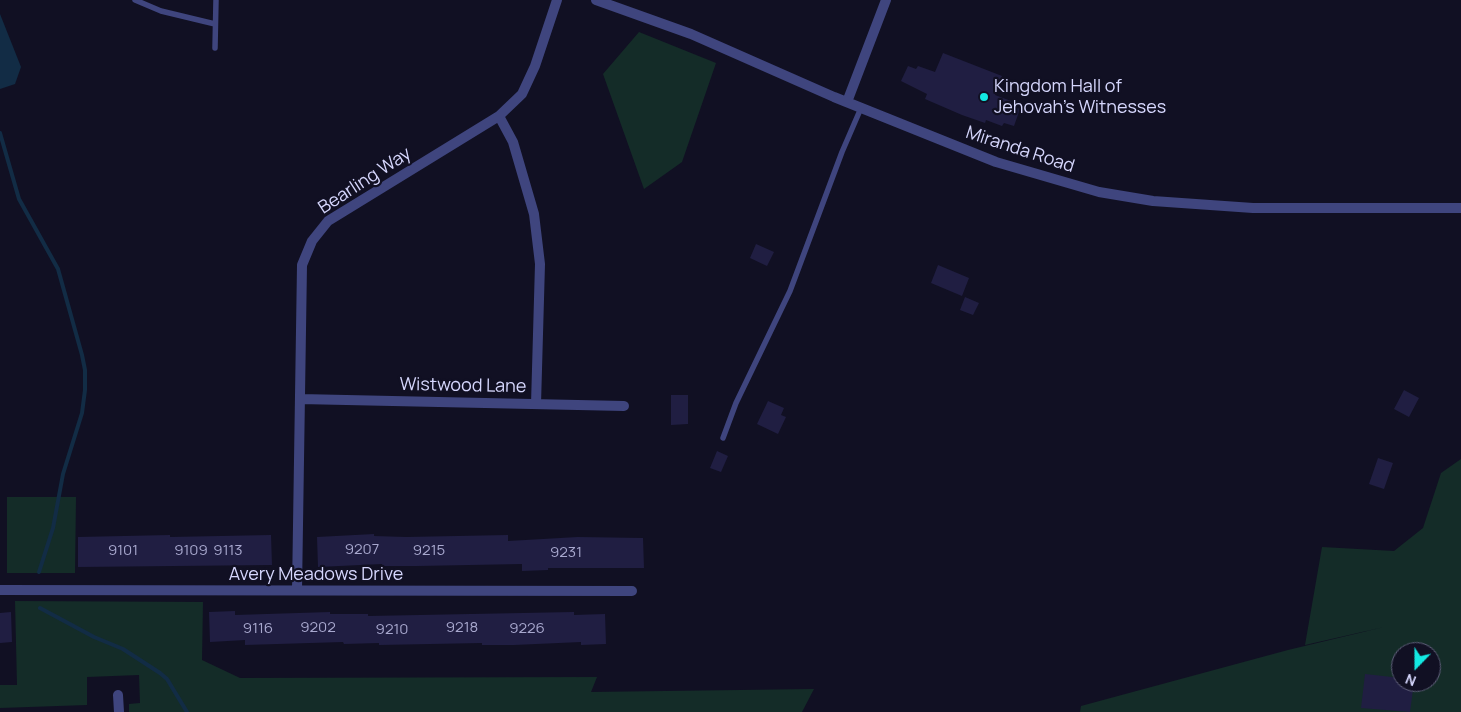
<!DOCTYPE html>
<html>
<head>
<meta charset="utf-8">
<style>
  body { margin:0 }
  #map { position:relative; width:1461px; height:712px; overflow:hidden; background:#111023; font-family:Manrope,sans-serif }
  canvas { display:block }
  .north { position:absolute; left:1391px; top:642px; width:50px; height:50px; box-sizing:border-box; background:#111023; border:1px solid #5f5f7a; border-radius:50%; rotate:202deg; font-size:14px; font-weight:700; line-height:20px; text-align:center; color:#d5d6fc }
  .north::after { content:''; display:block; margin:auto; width:18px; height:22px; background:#13e9e2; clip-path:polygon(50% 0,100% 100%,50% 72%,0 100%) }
</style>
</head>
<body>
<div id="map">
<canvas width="1461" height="712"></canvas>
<div class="north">N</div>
</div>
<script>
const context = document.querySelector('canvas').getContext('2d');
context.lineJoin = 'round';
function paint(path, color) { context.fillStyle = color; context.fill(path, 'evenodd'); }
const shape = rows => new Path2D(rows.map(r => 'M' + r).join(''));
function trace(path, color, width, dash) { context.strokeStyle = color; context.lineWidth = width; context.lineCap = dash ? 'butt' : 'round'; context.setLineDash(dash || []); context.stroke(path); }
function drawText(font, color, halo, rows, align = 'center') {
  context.font = font + ' Manrope,sans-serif'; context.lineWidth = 4.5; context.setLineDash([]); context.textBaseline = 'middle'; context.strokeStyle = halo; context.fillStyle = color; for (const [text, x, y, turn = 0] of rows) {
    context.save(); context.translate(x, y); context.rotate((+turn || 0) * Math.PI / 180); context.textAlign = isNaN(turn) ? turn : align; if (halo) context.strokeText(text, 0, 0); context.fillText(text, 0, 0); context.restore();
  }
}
const green = shape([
  [639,32,716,63,682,162,644,189,603,74],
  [1461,459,1461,712,1080,712,1081,706,1288,650,1384,627,1305,645,1322,547,1394,551,1423,528,1441,473],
  [1401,652,1431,652,1431,682,1401,682],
  [7,497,76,497,75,573,7,573],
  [15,601,203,602,202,660,240,678,597,677,591,692,814,689,802,712,129,712,129,704,140,703,139,675,87,677,87,705,0,708,0,685,17,685]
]);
const water = shape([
  [0,14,21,67,15,84,0,89]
]);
const stream = shape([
  [0,133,19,199,58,269,82,355,85,370,85,390,82,413,63,474,53,528,39,572],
  [40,608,94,637,123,649,160,673,167,679,187,712]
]);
const building = shape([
  [943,53,1002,76,995,95,1011,101,1010,105,1020,109,1014,126,1004,123,1002,126,986,120,985,123,962,115,925,99,927,94,901,81,908,66,916,69,918,66,935,72],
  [756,244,774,252,767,266,750,258],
  [938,265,969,278,962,296,931,283],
  [965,297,979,303,973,315,960,310],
  [1404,390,1419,398,1409,417,1394,409],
  [671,395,688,395,688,424,671,425],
  [768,401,784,408,781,415,786,417,778,434,757,424],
  [717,451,728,456,721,472,710,468],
  [1378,458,1393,463,1384,489,1369,484],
  [374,534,374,536,406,537,508,535,508,541,578,537,643,538,644,568,548,568,548,570,522,571,522,564,417,566,382,566,382,564,318,567,317,537],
  [170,535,170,537,271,535,272,565,78,567,78,537],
  [235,611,235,615,330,612,330,614,368,614,368,616,574,612,574,615,605,614,606,644,581,645,581,642,514,645,482,645,482,643,379,645,379,643,344,644,343,642,245,645,245,640,210,642,209,612],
  [11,612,12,642,0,643,0,613],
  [1365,674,1401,678,1401,682,1414,682,1410,712,1361,708]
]);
const service = shape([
  [135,0,161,11,215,24],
  [215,48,216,0],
  [723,438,736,403,790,291,842,152,861,108]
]);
const minor = shape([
  [596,0,691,34,834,97,996,162,1099,192,1153,201,1253,208,1461,208],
  [847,102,886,0],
  [499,116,513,142,534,214,540,264,536,404],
  [300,399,624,406],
  [0,590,632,591],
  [297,590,302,265,312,241,328,221,499,116,522,94,535,66,557,0],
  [118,695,119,712]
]);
const markers = [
  [984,97,5,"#13e9e2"]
];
const numberNames = [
  ["9207",362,550],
  ["9101",123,551],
  ["9109",191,551],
  ["9113",228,551],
  ["9215",429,551],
  ["9231",566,553],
  ["9202",318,628],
  ["9218",462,628],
  ["9116",258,629],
  ["9226",527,629],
  ["9210",392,630]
];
const poiNames = [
  ["Kingdom Hall of",994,87],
  ["Jehovah’s Witnesses",994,108]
];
const streetNames = [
  ["Miranda Road",1020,150,18],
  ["Bearling Way",365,181,-33],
  ["Wistwood Lane",463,386,1],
  ["Avery Meadows Drive",316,575]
];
paint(green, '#142c28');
paint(water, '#122c45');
trace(stream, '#122c45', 4);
paint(building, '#201e42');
trace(service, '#3f457e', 5.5);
trace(minor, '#3f457e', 10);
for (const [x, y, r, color] of markers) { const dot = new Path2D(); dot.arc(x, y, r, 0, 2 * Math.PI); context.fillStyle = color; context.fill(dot); trace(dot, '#111023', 2); }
drawText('15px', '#a8a8ce', null, numberNames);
drawText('18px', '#d5d6fc', '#111023', poiNames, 'left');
drawText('18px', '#d5d6fc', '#111023', streetNames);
</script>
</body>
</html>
